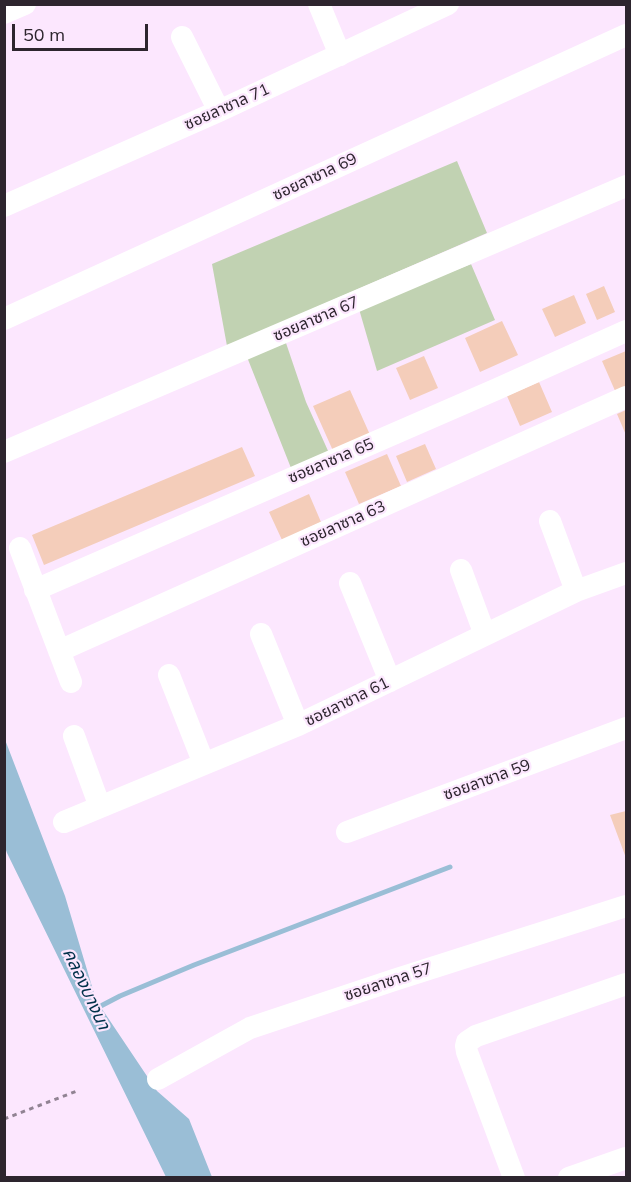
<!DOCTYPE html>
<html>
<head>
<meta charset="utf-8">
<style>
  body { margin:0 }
  #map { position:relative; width:631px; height:1182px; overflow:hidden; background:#fce7fe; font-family:Mulish,sans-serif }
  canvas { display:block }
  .frame { position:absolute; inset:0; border:6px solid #2d252e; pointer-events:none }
  .scale { position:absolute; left:12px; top:24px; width:136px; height:27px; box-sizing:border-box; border:3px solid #2d252e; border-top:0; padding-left:8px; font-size:18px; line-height:21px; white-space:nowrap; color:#2d252e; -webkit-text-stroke:4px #fce7fe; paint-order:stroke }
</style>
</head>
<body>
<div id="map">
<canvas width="631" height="1182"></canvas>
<div class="frame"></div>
<div class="scale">50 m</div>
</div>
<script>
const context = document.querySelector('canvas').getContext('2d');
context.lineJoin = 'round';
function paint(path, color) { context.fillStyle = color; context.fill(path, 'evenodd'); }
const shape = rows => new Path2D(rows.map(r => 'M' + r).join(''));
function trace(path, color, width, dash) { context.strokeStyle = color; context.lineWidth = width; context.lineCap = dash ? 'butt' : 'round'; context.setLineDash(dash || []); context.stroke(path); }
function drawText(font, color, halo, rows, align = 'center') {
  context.font = font + ' Mulish,"Noto Sans Thai",sans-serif'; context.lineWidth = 4.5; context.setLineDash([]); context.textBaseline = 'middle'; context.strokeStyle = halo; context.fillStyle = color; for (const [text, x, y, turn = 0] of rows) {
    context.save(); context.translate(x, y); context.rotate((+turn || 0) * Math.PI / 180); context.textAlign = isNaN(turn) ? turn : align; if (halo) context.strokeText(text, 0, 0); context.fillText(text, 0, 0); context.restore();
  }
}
const green = shape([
  [457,161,487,233,227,346,212,264],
  [471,264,495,320,377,371,359,309],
  [286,343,306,402,329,453,291,468,247,357]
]);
const water = shape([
  [4,737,65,896,96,1000,157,1091,189,1119,212,1177,166,1177,7,853,4,845]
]);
const stream = shape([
  [95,1009,120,996,194,965,450,867]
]);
const building = shape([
  [604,286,615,312,597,320,586,294],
  [574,295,586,323,555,337,542,309],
  [502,321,518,355,480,372,465,338],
  [626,351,626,388,616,393,602,361],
  [424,356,438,388,410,400,396,368],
  [539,382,552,412,520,426,507,396],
  [350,390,371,437,334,453,313,406],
  [626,410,626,435,617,414],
  [425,444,436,469,407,482,396,456],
  [242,447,255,476,44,565,32,535],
  [387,454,401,486,359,504,345,472],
  [309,494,321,522,282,540,269,512],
  [626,811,626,858,610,815]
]);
const path = shape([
  [4,1119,77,1091]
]);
const minor = shape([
  [319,4,340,55],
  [4,13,25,4],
  [182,37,219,111],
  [4,206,219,111,448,4],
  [4,319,626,35],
  [4,452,626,186],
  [550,521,576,591],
  [20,548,71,682],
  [461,570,485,635],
  [350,583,390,681],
  [35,590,497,389,626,331],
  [261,634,298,725],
  [59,651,626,397],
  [169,675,204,764],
  [74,736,100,807],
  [64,822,298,725,576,591,626,573],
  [347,832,626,728],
  [158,1079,250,1028,394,980,626,906],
  [514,1178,467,1052,466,1046,467,1042,476,1036,626,984],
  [569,1178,626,1158]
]);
const streetNames = [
  ["ซอยลาซาล 71",227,107,-24],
  ["ซอยลาซาล 69",315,177,-25],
  ["ซอยลาซาล 67",316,319,-23],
  ["ซอยลาซาล 65",331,461,-23],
  ["ซอยลาซาล 63",343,524,-24],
  ["ซอยลาซาล 61",347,702,-26],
  ["ซอยลาซาล 59",487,780,-20],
  ["ซอยลาซาล 57",388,982,-18]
];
const waterNames = [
  ["คลองบางนา",86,989,65]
];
paint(green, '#c1d2b2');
paint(water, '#9abed6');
trace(stream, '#9abed6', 5);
paint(building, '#f4cdba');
trace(path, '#918393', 3, [4.5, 4.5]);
trace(minor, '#fff', 22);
drawText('16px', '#2d252e', '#fce7fe', streetNames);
drawText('italic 18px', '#01314a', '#fce7fe', waterNames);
</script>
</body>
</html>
